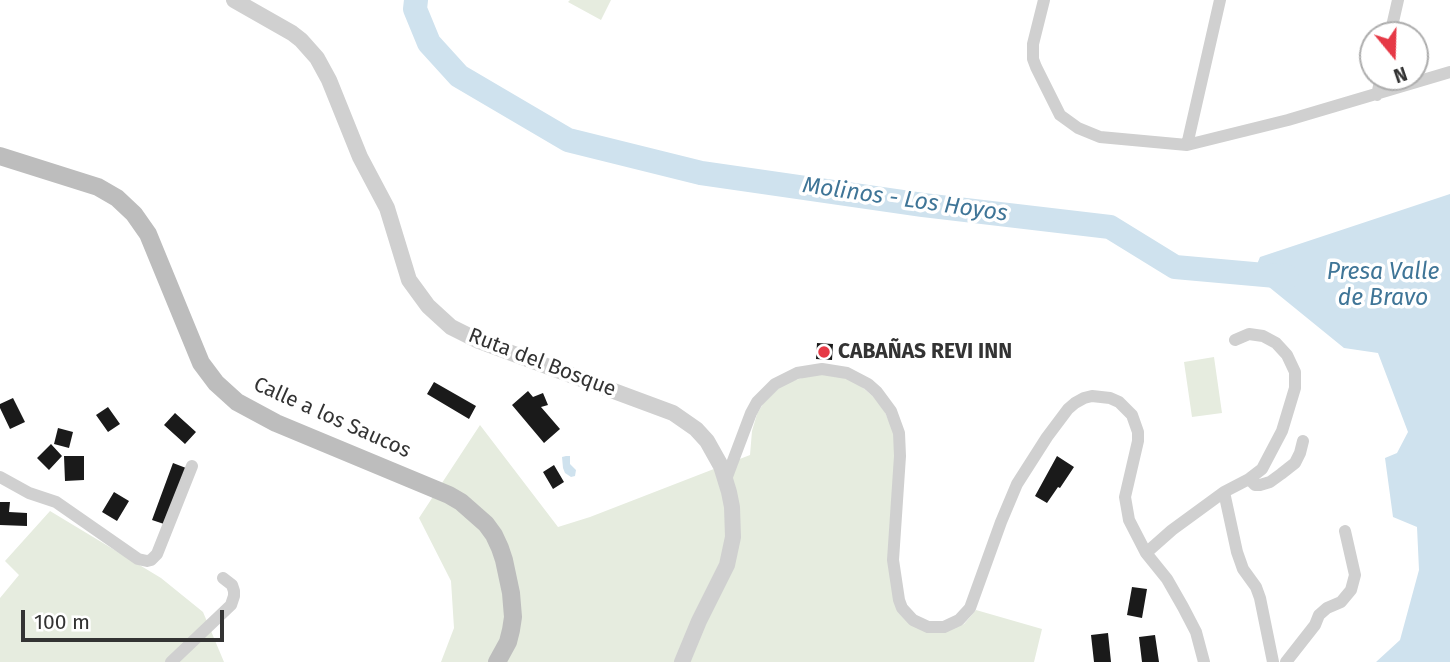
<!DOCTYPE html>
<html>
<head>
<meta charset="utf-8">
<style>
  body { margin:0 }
  #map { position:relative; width:1450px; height:662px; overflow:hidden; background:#fff; font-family:"Fira Sans",sans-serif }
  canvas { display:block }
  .north { position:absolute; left:1359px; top:21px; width:70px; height:70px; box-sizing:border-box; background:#fff; border:2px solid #adadad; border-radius:50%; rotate:161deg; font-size:19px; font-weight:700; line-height:28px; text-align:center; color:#333 }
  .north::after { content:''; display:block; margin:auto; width:24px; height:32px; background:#e63946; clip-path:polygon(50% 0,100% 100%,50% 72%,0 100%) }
  .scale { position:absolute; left:21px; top:610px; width:203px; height:32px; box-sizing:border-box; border:4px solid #333; border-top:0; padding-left:9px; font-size:21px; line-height:24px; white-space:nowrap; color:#333; -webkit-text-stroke:5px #fff; paint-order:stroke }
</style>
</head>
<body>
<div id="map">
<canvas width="1450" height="662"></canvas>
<div class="north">N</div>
<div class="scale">100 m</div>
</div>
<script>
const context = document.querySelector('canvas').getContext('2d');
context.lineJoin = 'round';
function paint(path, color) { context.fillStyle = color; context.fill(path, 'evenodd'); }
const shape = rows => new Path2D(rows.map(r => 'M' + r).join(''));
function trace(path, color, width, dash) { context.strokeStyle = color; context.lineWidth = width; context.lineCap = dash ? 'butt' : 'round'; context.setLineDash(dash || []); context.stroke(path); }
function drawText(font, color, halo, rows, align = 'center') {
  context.font = font + ' "Fira Sans",sans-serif'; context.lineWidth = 7; context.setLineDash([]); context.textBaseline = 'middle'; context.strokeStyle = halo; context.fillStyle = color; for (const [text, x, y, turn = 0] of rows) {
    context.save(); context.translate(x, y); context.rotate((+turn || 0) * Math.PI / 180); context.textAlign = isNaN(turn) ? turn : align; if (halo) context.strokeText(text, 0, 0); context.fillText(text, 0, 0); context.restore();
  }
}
const green = shape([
  [570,0,611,0,601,20,568,2],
  [1214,357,1222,413,1192,417,1184,362],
  [812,375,835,375,856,382,881,403,894,433,898,609,947,631,964,624,976,610,1042,629,1034,662,441,662,454,628,451,581,419,518,480,425,558,527,590,517,750,455,752,431,757,414,763,404,779,388,789,382],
  [50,511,161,578,203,612,224,662,0,662,0,598,19,575,5,561]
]);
const water = shape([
  [1450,194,1450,662,1376,662,1400,640,1419,570,1417,527,1393,517,1385,458,1397,453,1408,432,1378,353,1344,348,1253,274,1260,257],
  [566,456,570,456,570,464,576,470,575,476,571,477,565,473,563,468,562,457]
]);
const river = shape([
  [416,0,415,9,429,43,459,76,568,140,701,173,923,205,1110,227,1175,267,1287,277]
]);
const building = shape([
  [817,343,833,344,832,360,816,359],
  [434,382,476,406,469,419,427,394],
  [528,391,533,397,543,393,548,405,541,407,560,429,544,443,512,405],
  [13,398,25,422,10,429,0,408,0,404],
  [108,407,120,424,108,432,96,415],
  [175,413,196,432,185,444,164,425],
  [58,428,73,432,69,448,54,444],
  [51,444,62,456,49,470,37,458],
  [64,456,84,456,84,480,65,481],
  [1057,456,1074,467,1060,488,1058,487,1047,503,1035,496],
  [173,463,186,468,164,524,152,520],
  [554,465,564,482,553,489,543,472],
  [114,492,129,501,117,521,102,512],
  [0,502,10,502,9,512,27,513,27,526,0,525],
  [1132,587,1147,589,1142,618,1127,615],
  [1108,633,1111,662,1094,662,1091,635],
  [1155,635,1159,662,1142,662,1139,637]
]);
const minor = shape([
  [1044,0,1033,44,1033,59,1036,67,1060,115,1078,128,1100,137,1187,145,1288,120,1450,72],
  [1390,35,1398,0],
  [1377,95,1381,77],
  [1187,145,1220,0],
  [0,477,29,493,56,502,138,559,147,561,151,560,157,554,192,466],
  [1249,479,1255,485,1260,485,1270,482,1281,474,1295,463,1300,453,1303,441],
  [725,482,751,413,757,402,775,384,797,373,822,369,847,373,868,384,877,392,891,411,899,433,900,456,893,560,899,600,902,608,913,620,928,627,944,627,959,620,970,608,1001,522,1017,484,1047,437,1068,409,1075,403,1084,398,1092,396,1110,398,1119,402,1132,415,1138,432,1138,441,1125,497,1129,520,1146,553,1167,579,1183,607,1196,632,1204,662],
  [1224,492,1237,552,1243,569,1256,587,1260,598,1273,662],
  [1146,553,1172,530,1224,492,1249,479,1262,469,1282,431,1295,388,1295,372,1287,355,1276,343,1263,336,1249,334,1235,340],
  [171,662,231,605,234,596,234,591,232,585,223,578],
  [1286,662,1315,625,1319,615,1327,608,1341,602,1351,590,1355,575,1345,531]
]);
const tertiary = shape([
  [234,0,292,33,301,40,317,58,329,80,360,157,387,208,409,280,428,306,440,317,451,327,479,341,673,413,696,429,707,441,721,466,729,492,732,507,733,537,727,565,699,621,682,662]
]);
const secondary = shape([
  [0,156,98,187,117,198,134,214,148,234,201,363,216,383,237,402,276,423,449,495,461,502,486,524,494,535,500,548,504,560,511,593,513,617,511,630,508,642,497,662]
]);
const markers = [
  [824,352,7,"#e63946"]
];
const poiNames = [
  ["CABAÑAS REVI INN",838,352]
];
const streetNames = [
  ["Ruta del Bosque",542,363,21],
  ["Calle a los Saucos",332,418,24]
];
const waterNames = [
  ["Molinos - Los Hoyos",905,200,8],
  ["Presa Valle",1383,273],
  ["de Bravo",1383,299]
];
paint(green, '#e6ecdf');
paint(water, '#cfe2ee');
trace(river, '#cfe2ee', 24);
paint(building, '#1a1a1a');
trace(minor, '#d0d0d0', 12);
trace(tertiary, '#d0d0d0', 16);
trace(secondary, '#bdbdbd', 18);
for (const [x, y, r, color] of markers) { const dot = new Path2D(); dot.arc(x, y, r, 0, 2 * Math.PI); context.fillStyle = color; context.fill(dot); trace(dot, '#fff', 2.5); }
drawText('bold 21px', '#333', '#fff', poiNames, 'left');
drawText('21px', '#333', '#fff', streetNames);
drawText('italic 23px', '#3f7597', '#fff', waterNames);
</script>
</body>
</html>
